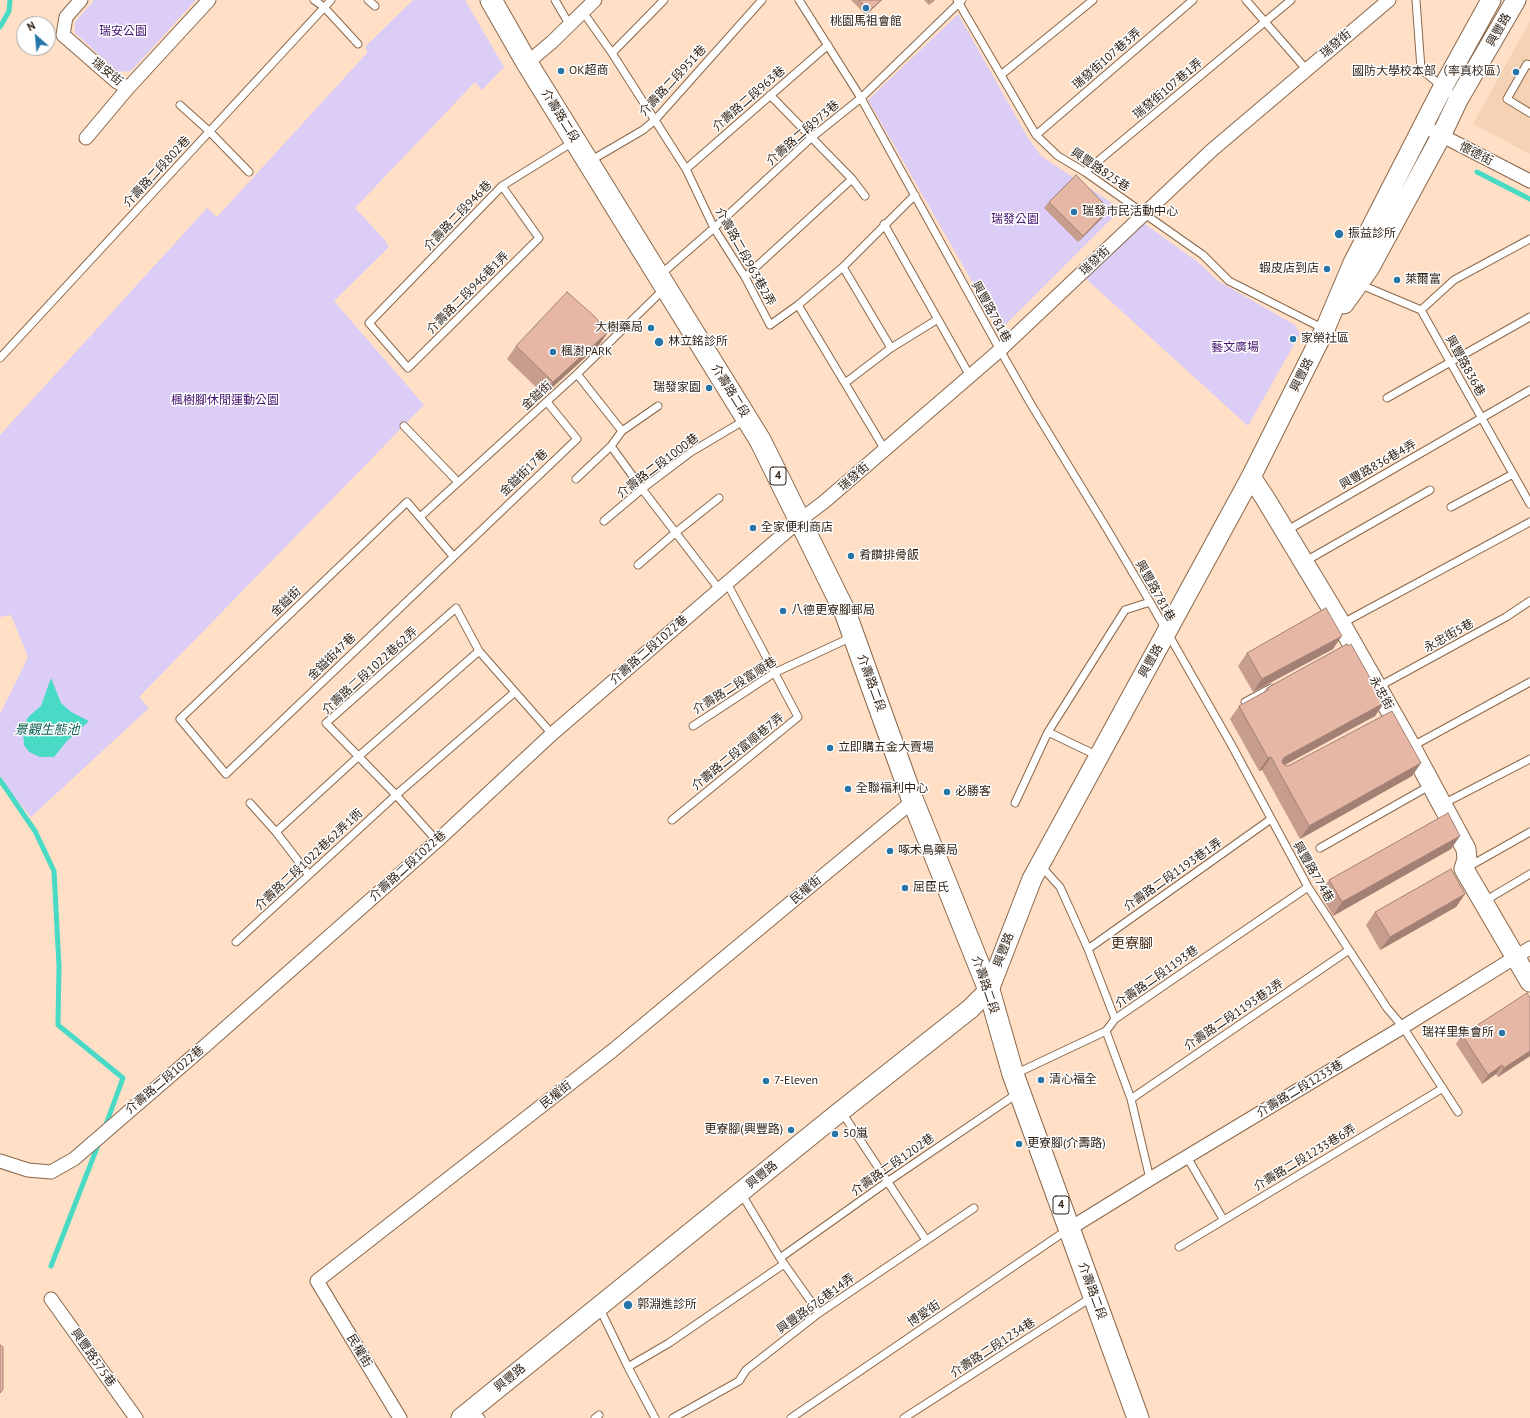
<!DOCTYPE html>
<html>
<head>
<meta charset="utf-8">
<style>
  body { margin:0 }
  #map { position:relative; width:1530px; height:1418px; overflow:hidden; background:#ffdfc6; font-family:"PT Sans",sans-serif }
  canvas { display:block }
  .north { position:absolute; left:16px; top:16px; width:40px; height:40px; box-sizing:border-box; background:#fff; border:1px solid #aba5a0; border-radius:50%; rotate:333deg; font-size:11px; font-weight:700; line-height:16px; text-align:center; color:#2d1e12 }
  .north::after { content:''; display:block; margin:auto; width:14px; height:18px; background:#2775a7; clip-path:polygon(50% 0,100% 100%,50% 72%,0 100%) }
</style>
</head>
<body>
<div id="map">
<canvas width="1530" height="1418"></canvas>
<div class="north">N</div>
</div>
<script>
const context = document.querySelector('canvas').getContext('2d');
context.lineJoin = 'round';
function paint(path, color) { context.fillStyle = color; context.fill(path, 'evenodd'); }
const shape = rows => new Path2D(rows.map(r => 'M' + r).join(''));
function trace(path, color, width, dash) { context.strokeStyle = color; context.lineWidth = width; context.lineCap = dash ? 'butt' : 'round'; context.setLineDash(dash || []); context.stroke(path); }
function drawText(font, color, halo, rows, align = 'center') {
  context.font = font + ' "PT Sans","Noto Sans TC",sans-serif'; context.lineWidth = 3; context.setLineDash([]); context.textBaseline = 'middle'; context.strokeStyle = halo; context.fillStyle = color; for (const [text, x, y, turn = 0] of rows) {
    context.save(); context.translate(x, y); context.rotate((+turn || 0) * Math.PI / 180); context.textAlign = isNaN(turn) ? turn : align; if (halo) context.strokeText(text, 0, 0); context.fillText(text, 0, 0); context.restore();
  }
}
const built = shape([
  [1530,21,1530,154,1473,124]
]);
const green = shape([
  [94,0,196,0,131,71,118,72,75,33,75,22],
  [413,0,465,0,504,67,482,90,475,82,355,208,384,239,389,247,334,301,424,405,139,697,149,708,31,817,3,783,0,775,0,714,28,657,11,615,0,617,0,435,207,208,217,217,367,53,366,46],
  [958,14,1028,138,1041,156,1118,207,1113,217,1000,330,868,100],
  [1141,221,1199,263,1218,281,1295,325,1300,334,1248,426,1085,278]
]);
const water = shape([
  [51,678,61,703,71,712,89,721,67,741,54,757,40,757,29,752,24,745,23,731,28,717,41,706]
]);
const stream = shape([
  [0,27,9,11,10,0],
  [1477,172,1530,199],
  [0,780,35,831,54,871,59,966,58,1025,123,1078,105,1127],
  [51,1266,100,1140]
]);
const lane = shape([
  [314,0,324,7,358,44],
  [368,0,375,6],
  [555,0,569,24],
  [799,0,861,98,1000,350,1032,406,1107,529,1150,602,1231,744,1308,887,1387,1008,1403,1027,1458,1112],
  [957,0,1036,135,1058,156,1085,172,1203,255,1229,281,1324,329],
  [1246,0,1306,69],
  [1416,0,1421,69,1458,100],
  [583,12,612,53,686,169,714,228,745,277,770,325,798,305,843,267,915,195],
  [612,53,664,0],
  [1530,65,1527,64,1507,99,1530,113],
  [1001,75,1093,0],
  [770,95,852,179,865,196],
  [180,105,209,131,249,172],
  [1036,135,1193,0],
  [590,161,643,130,655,120,762,0],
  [686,169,828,45],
  [1085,172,1291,0],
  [502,186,539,238,408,368,369,323,502,186,573,142],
  [884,224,970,376],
  [843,267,891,348],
  [660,275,714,228,811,138,861,98,962,0],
  [745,277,852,179],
  [1359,284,1421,310,1530,504],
  [798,305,885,450],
  [1421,310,1454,280,1530,239],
  [0,358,331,0],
  [577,374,622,431],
  [845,383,891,348,938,319],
  [1387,398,1530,317],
  [404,426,458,482],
  [611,446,642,489,719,589],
  [576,479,611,446,622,431,658,406],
  [1451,507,1513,474],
  [420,517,577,374,664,289],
  [604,521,642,489,691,452,745,420],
  [1286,531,1530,390],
  [453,556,407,502,180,719,226,774,577,439,547,402],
  [1304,562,1430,490],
  [638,565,675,533,719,498],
  [1341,624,1530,522],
  [1378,687,1506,617,1530,601],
  [1245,702,1271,688],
  [693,726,774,673,852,637],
  [1048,732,1098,756],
  [1411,747,1530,682],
  [250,803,276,832,309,875],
  [1015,803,1048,732,1125,610,1150,602],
  [1443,804,1530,759],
  [672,820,798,717,727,583],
  [276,832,359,756,479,651],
  [437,841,396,795,326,723,456,608,479,651,552,734],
  [1320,848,1431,785],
  [1041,866,1060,887,1088,949,1115,1019],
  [1468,867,1530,832],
  [1483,902,1530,874],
  [236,942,396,795,515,692],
  [1088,949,1271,819],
  [1106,1031,1131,1099,1150,1179],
  [1015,1074,1106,1031,1115,1019,1308,887],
  [1131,1099,1349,950],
  [841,1111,926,1240],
  [1187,1157,1223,1219],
  [741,1193,780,1258,819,1313],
  [1179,1247,1443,1088],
  [780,1258,887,1182,1018,1093],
  [599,1307,628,1367,655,1418],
  [628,1367,669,1343,784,1264],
  [473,1409,481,1418],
  [595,1418,599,1415],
  [673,1418,739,1381,746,1370,819,1313,974,1208],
  [791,1418,1067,1230],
  [904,1418,1092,1297]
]);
const street = shape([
  [81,0,66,17,63,35,117,82,128,88,209,0],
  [527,63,552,42,595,0],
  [1423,126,1530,181],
  [86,138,128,88],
  [0,1161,28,1170,51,1172,74,1159,206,1045,437,841,552,734,800,520,824,502,970,376,1000,350,1212,150,1389,0],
  [1069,1229,1150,1179,1403,1027,1530,948],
  [51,1299,136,1418],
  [400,1418,317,1281,612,1051,913,801]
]);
const secondary = shape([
  [1344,304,1369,269,1441,136,1458,100,1516,0],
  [1251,477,1265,498,1341,624,1411,747,1466,849,1467,859,1464,869,1530,982],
  [461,1418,841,1111,970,1009,989,990,1032,879,1251,477,1325,329,1353,263,1443,87,1491,0]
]);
const primary = shape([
  [491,0,527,63,760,440,845,612,913,801,989,990,1013,1074,1138,1418]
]);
const wall = shape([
  [851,0,882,0,866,15],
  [924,0,935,0,929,5],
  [1049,202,1105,215,1078,242,1044,208],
  [608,332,599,345,544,395,507,359,516,346],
  [1333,649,1253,692,1238,666,1247,653],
  [1267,688,1384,703,1375,716,1285,765,1287,766,1421,763,1412,776,1300,839,1262,770,1259,771,1230,719,1239,706,1263,693],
  [1460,836,1451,849,1333,916,1320,893,1329,880],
  [1465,894,1456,907,1380,950,1366,925,1375,912],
  [1530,998,1530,1056,1498,1077,1496,1074,1482,1084,1456,1044,1462,1035]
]);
const shadedWall = shape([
  [881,0,882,0,866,15,869,11],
  [1109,209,1105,215,1078,242,1083,236],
  [608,332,599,345,544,395,553,382],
  [1342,636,1333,649,1253,692,1262,679],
  [1384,703,1375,716,1277,769,1285,757],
  [1271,757,1262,770,1259,771,1268,758],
  [1421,763,1412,776,1300,839,1309,826],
  [1460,836,1451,849,1333,916,1342,902],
  [1465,894,1456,907,1380,950,1390,937],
  [1530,1051,1530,1056,1498,1077,1504,1068],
  [1502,1065,1496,1074,1482,1084,1488,1075]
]);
const building = shape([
  [859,0,881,0,869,11,859,0],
  [928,0,934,0,931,3,928,0],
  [1076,175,1109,209,1083,236,1049,202,1076,175],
  [567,292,594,316,608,332,553,382,516,346,567,292],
  [1326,608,1342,636,1262,679,1247,653,1326,608],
  [1347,644,1348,646,1351,644,1384,703,1285,757,1282,760,1283,764,1287,766,1290,765,1392,711,1421,763,1309,826,1271,757,1268,758,1239,706,1268,690,1267,688,1347,644],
  [1448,813,1460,836,1342,902,1329,880,1448,813],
  [1451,869,1465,894,1390,937,1375,912,1451,869],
  [1527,993,1530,998,1530,1051,1504,1068,1502,1065,1488,1075,1462,1035,1527,993],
  [0,1345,3,1347,3,1389,0,1393,0,1345]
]);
const markers = [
  [866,8,4,"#2775a7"],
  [561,71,4,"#2775a7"],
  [1516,72,4,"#2775a7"],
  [1074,212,4,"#2775a7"],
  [1339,234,5,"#2775a7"],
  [1327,269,4,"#2775a7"],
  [1397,280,4,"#2775a7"],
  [651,328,4,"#2775a7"],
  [1293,339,4,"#2775a7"],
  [659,342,5,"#2775a7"],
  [553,352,4,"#2775a7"],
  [709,388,4,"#2775a7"],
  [753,528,4,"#2775a7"],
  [851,556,4,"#2775a7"],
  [783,611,4,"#2775a7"],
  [830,748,4,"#2775a7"],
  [848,789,4,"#2775a7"],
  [947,792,4,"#2775a7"],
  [890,851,4,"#2775a7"],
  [905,888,4,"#2775a7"],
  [1502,1033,4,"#2775a7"],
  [1041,1080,4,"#2775a7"],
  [766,1081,4,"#2775a7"],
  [791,1130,4,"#2775a7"],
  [835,1134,4,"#2775a7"],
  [1019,1144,4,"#2775a7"],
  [628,1305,5,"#2775a7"]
];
const shields = [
  [778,476,16],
  [1061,1205,16]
];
const shieldNames = [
  ["4",778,476],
  ["4",1061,1205]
];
const poiNames = [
  ["桃園馬祖會館",866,22,"center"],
  ["OK超商",569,71],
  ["國防大學校本部（率真校區）",1508,72,"right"],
  ["瑞發市民活動中心",1082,212],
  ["振益診所",1348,234],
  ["蝦皮店到店",1319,269,"right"],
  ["萊爾富",1405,280],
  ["大樹藥局",643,328,"right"],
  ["家榮社區",1301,339],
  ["林立銘診所",668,342],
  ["楓澍PARK",561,352],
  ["瑞發家園",701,388,"right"],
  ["全家便利商店",761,528],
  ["肴饡排骨飯",859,556],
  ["八德更寮腳郵局",791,611],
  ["立即購五金大賣場",838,748],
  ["全聯福利中心",856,789],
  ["必勝客",955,792],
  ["啄木鳥藥局",898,851],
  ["屈臣氏",913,888],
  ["瑞祥里集會所",1494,1033,"right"],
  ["清心福全",1049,1080],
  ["7-Eleven",774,1081],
  ["更寮腳(興豐路)",783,1130,"right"],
  ["50嵐",843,1134],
  ["更寮腳(介壽路)",1027,1144],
  ["郭淵進診所",637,1305]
];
const streetNames = [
  ["興豐路",1499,30,-60],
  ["瑞發街",1336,44,-40],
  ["瑞發街107巷3弄",1107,59,-41],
  ["瑞安街",107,72,39],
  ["介壽路二段951巷",673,81,-47],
  ["瑞發街107巷1弄",1168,89,-40],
  ["介壽路二段963巷",749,99,-41],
  ["介壽路二段",560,116,58],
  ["介壽路二段973巷",803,133,-41],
  ["懷德街",1476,154,27],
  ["興豐路825巷",1100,170,34],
  ["介壽路二段802巷",157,172,-47],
  ["介壽路二段946巷",458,216,-46],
  ["介壽路二段963巷2弄",745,257,61],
  ["瑞發街",1095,261,-43],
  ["介壽路二段946巷1弄",468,293,-45],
  ["興豐路781巷",991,312,61],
  ["興豐路836巷",1465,366,61],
  ["興豐路",1302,375,-63],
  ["介壽路二段",730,391,58],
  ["金鎰街",537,396,-42],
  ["興豐路836巷4弄",1378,465,-30],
  ["介壽路二段1000巷",658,466,-37],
  ["金鎰街17巷",524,473,-44],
  ["瑞發街",854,477,-41],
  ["興豐路781巷",1155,591,61],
  ["金鎰街",286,602,-44],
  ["永忠街5巷",1449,636,-29],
  ["介壽路二段1022巷",649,650,-41],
  ["金鎰街47巷",332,657,-44],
  ["興豐路",1151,661,-61],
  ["介壽路二段1022巷62弄",370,671,-42],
  ["介壽路二段",871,683,70],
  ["介壽路二段富順巷",735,686,-32],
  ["永忠街",1381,693,61],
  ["介壽路二段富順巷7弄",738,752,-39],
  ["介壽路二段1022巷62弄1衖",309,860,-43],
  ["介壽路二段1022巷",408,866,-42],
  ["興豐路774巷",1313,872,60],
  ["介壽路二段1193巷1弄",1173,875,-35],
  ["民權街",806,890,-40],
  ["興豐路",1004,950,-69],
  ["介壽路二段1193巷",1157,977,-35],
  ["介壽路二段",985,985,71],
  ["介壽路二段1193巷2弄",1234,1015,-34],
  ["介壽路二段1022巷",165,1080,-40],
  ["介壽路二段1233巷",1300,1089,-31],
  ["民權街",556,1095,-38],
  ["介壽路二段1233巷6弄",1305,1158,-31],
  ["介壽路二段1202巷",893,1165,-35],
  ["興豐路",762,1175,-39],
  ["介壽路二段",1092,1291,70],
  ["興豐路676巷14弄",816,1304,-36],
  ["博愛街",924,1314,-34],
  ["介壽路二段1234巷",993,1348,-33],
  ["民權街",359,1351,59],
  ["興豐路575巷",93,1358,55],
  ["興豐路",510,1378,-39]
];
const parkNames = [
  ["瑞安公園",123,32],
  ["瑞發公園",1015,220],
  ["藝文廣場",1235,348],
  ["楓樹腳休閒運動公園",225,401]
];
const waterNames = [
  ["景觀生態池",47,730]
];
const quarterNames = [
  ["更寮腳",1132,944]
];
paint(built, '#f6d2b5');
paint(green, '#dbcdf5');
paint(water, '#49dac5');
trace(stream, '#49dac5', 5);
trace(lane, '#89674a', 9);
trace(street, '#89674a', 15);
trace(secondary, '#89674a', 21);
trace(primary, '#89674a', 23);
trace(lane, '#fff', 7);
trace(street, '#fff', 13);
trace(secondary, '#fff', 19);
trace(primary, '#fff', 21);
paint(wall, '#c79d8e');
paint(shadedWall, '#a28074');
paint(building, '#e7b7a5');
trace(building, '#a28074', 1);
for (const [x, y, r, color] of markers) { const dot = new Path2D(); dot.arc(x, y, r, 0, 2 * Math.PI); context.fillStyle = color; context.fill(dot); trace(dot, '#fff', 1.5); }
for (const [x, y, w] of shields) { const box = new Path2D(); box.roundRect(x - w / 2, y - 9, w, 18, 3); context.fillStyle = '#fff'; context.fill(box); trace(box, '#2d1e12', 1); }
drawText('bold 11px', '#2d1e12', null, shieldNames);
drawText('12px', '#2d1e12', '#fff', poiNames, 'left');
drawText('12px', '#2d1e12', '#fff', streetNames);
drawText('12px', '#42106f', '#fff', parkNames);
drawText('italic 13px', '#035a50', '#fff', waterNames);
drawText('14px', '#47290c', '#fff', quarterNames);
</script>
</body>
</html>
